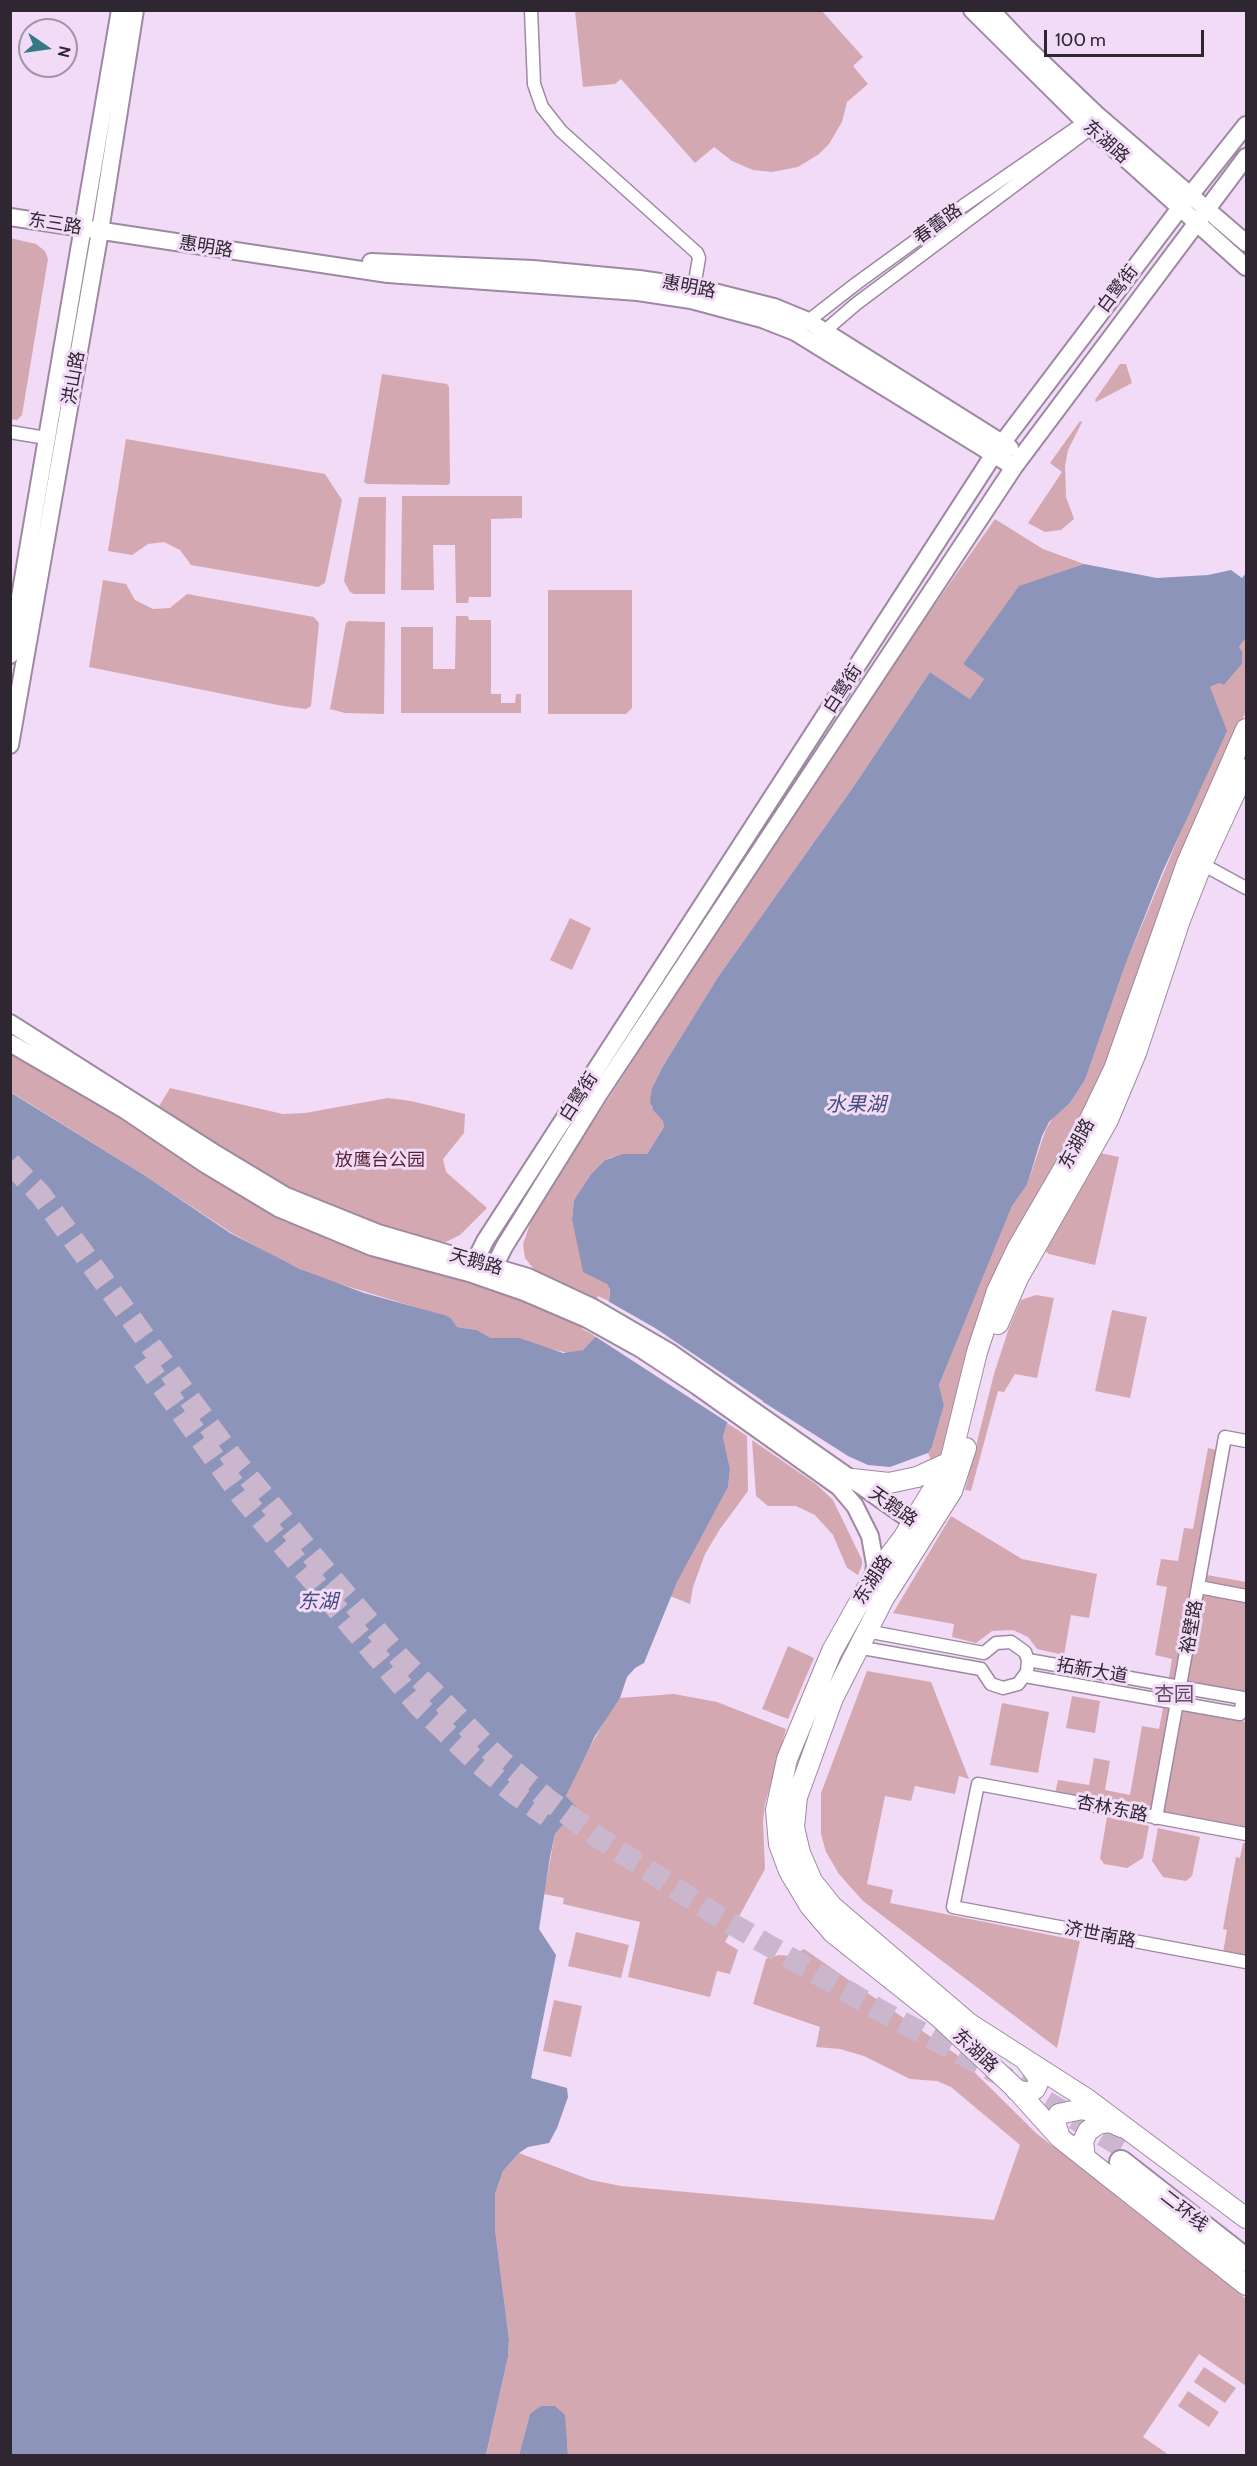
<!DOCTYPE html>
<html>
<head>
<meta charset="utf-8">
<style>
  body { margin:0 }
  #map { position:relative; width:1257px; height:2466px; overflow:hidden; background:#f1dbf6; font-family:Cabin,sans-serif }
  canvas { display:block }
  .frame { position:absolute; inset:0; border:12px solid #2e2630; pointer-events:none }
  .north { position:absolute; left:18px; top:18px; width:60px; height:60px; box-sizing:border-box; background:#f1dbf6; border:2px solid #a393a7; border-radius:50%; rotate:103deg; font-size:16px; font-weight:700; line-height:24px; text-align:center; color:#2e2630 }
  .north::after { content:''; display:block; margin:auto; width:21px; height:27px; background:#337a85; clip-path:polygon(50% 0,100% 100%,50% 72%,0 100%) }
  .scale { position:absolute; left:1044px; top:30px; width:160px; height:27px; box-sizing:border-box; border:3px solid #2e2630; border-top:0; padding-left:8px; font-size:18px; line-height:21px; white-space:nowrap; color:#2e2630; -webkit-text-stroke:4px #f1dbf6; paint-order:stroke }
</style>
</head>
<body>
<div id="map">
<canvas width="1257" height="2466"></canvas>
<div class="frame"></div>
<div class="north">N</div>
<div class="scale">100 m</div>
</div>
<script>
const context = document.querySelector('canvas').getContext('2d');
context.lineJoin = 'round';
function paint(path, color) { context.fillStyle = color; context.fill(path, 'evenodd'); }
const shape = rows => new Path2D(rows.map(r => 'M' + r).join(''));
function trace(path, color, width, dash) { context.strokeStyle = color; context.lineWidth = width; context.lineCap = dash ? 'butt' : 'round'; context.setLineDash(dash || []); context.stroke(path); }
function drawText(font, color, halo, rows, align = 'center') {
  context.font = font + ' Cabin,"Noto Sans SC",sans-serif'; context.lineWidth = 6; context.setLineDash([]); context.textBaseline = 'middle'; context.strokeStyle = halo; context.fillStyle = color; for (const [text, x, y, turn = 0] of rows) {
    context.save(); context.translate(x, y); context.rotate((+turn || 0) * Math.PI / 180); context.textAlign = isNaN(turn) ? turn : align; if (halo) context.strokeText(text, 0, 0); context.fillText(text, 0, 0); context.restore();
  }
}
const green = shape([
  [575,11,822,11,863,57,853,66,868,84,847,102,842,122,829,144,819,154,798,167,772,172,753,170,732,161,714,147,695,163,621,79,615,84,583,87],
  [10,238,36,244,45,251,48,259,22,415,17,420,10,419],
  [1120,364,1126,364,1132,383,1096,402,1095,400],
  [382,374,447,384,449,387,450,483,448,485,367,484,364,482],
  [1080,421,1082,422,1068,450,1065,466,1066,497,1074,519,1061,530,1045,532,1028,523,1062,472,1050,463],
  [126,439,325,474,342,500,325,583,318,587,191,565,180,550,164,542,148,544,132,555,108,551],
  [402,496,522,496,522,518,491,519,491,597,469,597,468,603,456,603,455,545,433,545,434,590,401,590],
  [359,497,386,497,385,594,354,594,350,592,344,581],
  [995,519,1043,549,1084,564,1019,587,963,664,984,679,970,699,930,672,854,786,718,977,663,1066,652,1088,651,1107,663,1121,664,1127,647,1154,612,1157,605,1160,591,1174,574,1200,572,1219,610,1286,609,1301,598,1296,595,1302,536,1272,525,1258,523,1244,534,1213,738,899,912,637],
  [103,580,126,584,135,600,153,609,170,608,187,594,314,617,319,623,311,706,306,709,283,706,89,667],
  [548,590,632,590,632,708,626,714,548,714],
  [456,616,468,616,469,620,491,620,491,694,501,694,501,703,515,703,516,694,521,694,521,713,401,713,401,627,433,627,433,669,455,669],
  [349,621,385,622,384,714,345,713,330,709,346,623],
  [1246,638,1246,711,1235,735,1109,1066,1022,1227,945,1458,932,1463,928,1453,932,1447,944,1405,939,1385,1012,1206,1027,1185,1046,1129,1053,1118,1070,1103,1085,1080,1126,963,1187,817,1210,687,1219,683,1224,685,1242,664,1242,651,1239,647],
  [570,918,591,928,572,970,550,960],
  [11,1049,122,1117,255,1204,299,1227,368,1253,513,1294,585,1323,582,1329,596,1336,583,1350,568,1353,547,1348,520,1338,491,1338,477,1330,457,1327,451,1318,320,1278,279,1259,230,1232,144,1175,11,1092],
  [170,1088,283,1114,305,1113,388,1098,411,1101,465,1114,464,1133,443,1159,446,1172,487,1208,460,1235,446,1242,428,1240,370,1223,285,1187,158,1108],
  [1100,1153,1119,1157,1095,1265,1049,1254,1045,1251,1060,1220],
  [1036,1295,1054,1298,1037,1378,1015,1374,1004,1392,998,1391,971,1491,965,1490,994,1374,1009,1328,1021,1300],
  [1112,1310,1147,1317,1130,1398,1095,1391],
  [727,1423,747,1436,748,1491,720,1529,705,1554,693,1587,690,1604,670,1596,688,1559,728,1487,730,1469,723,1437],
  [752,1440,816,1484,833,1500,862,1560,862,1565,858,1575,847,1568,833,1535,815,1515,796,1506,768,1506,756,1496],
  [1208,1448,1217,1450,1196,1573,1246,1582,1246,1691,1169,1678,1172,1659,1155,1655,1167,1587,1156,1585,1161,1559,1178,1561,1184,1528,1193,1529],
  [951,1516,1022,1559,1097,1574,1089,1618,1071,1615,1064,1655,1037,1649,1028,1637,1013,1630,992,1631,976,1643,952,1637,954,1624,893,1613],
  [788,1646,814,1658,788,1719,762,1709],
  [867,1671,931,1682,969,1779,959,1776,955,1794,915,1786,911,1801,885,1796,867,1884,893,1890,890,1903,1080,1941,1057,2048,863,1901,839,1874,826,1852,821,1834,821,1793],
  [674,1694,717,1702,786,1729,765,1804,763,1821,765,1869,725,1942,738,1950,730,1974,717,1971,710,1997,628,1977,640,1922,563,1904,564,1898,544,1894,555,1834,578,1808,566,1796,580,1764,607,1717,620,1698],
  [1072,1696,1100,1701,1095,1733,1066,1728],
  [1002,1703,1049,1712,1038,1773,990,1765],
  [1163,1708,1246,1722,1246,1830,1055,1794,1058,1780,1089,1785,1094,1758,1110,1761,1105,1790,1130,1795,1142,1726,1159,1729],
  [1107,1817,1149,1826,1143,1858,1127,1868,1104,1864,1100,1858],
  [1158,1828,1200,1837,1192,1876,1186,1881,1163,1877,1152,1861],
  [1243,1843,1246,1843,1246,1957,1223,1953,1227,1930,1223,1929,1236,1857,1240,1858],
  [576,1932,629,1945,621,1978,568,1966],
  [804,1949,957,2055,1036,2133,1246,2299,1246,2386,1199,2354,1143,2437,1169,2455,568,2455,567,2441,530,2414,519,2455,486,2456,508,2357,509,2340,495,2229,495,2194,503,2171,519,2153,591,2180,621,2186,994,2220,1020,2145,951,2087,937,2081,910,2079,864,2056,840,2049,816,2047,820,2027,753,2004,766,1959,779,1955,791,1956],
  [554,2000,582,2006,571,2057,543,2051],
  [1204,2367,1236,2388,1225,2403,1194,2382],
  [1188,2391,1219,2412,1209,2427,1178,2406]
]);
const water = shape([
  [1084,564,1157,578,1208,575,1231,570,1242,578,1246,573,1246,638,1239,647,1242,651,1242,664,1224,685,1219,683,1210,687,1227,731,1162,873,1126,963,1085,1080,1070,1103,1049,1122,1042,1136,1027,1185,1012,1206,939,1385,944,1405,932,1447,928,1453,890,1467,868,1465,848,1456,757,1398,727,1423,723,1437,730,1469,728,1487,677,1582,644,1663,635,1668,627,1677,620,1698,595,1736,566,1796,578,1808,555,1834,550,1857,539,1929,556,1955,531,2078,567,2088,568,2097,557,2128,549,2143,528,2147,519,2153,503,2171,495,2194,495,2229,509,2340,508,2357,486,2455,11,2455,10,1092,144,1175,230,1233,300,1269,364,1293,444,1315,451,1318,457,1327,477,1330,491,1338,520,1338,563,1353,583,1350,596,1336,609,1301,610,1289,607,1284,583,1272,572,1219,574,1200,591,1174,605,1160,623,1154,647,1154,664,1127,663,1121,653,1110,650,1102,652,1088,663,1066,718,977,854,786,930,672,970,699,984,679,963,664,1019,586],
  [541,2406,555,2406,565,2415,568,2455,519,2455,530,2414]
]);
const pier = shape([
  [606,1300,655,1328,763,1401,761,1403,753,1402,730,1424,593,1335]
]);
const highwayTunnel = shape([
  [10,1163,40,1194,232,1457,321,1566,401,1659,497,1757,547,1799,595,1835,713,1913,881,2011,1010,2080,1129,2151],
  [143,1360,244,1499,419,1706,477,1762,514,1793,547,1816]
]);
const street = shape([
  [531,10,534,84,542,107,561,131,697,253,699,258,693,293],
  [803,325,857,283,963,206,1085,122],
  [820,335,856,304,1091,128],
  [10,432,46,438],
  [1202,864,1246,888],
  [1199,1587,1246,1596],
  [857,1647,981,1669,991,1684,1003,1688,1018,1684,1027,1672,1028,1660,1025,1652,1011,1642,996,1643,984,1653,866,1631],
  [1025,1676,1240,1714,1243,1698,1028,1660],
  [1156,1818,1225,1437,1246,1441],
  [1246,1834,978,1784,953,1907,1246,1962]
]);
const secondary = shape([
  [972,10,1085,122,1246,267],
  [991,10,1026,47,1096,114,1246,243],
  [10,217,388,274,638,292,691,300,762,319,795,332,1014,467],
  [371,262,533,269,639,279,694,287,774,307,808,321,1010,448],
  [10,655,120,10],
  [10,745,100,231,135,10],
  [10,1023,213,1152,286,1196,378,1233,528,1277,592,1307,671,1353,923,1529],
  [10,1043,125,1110,208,1166,278,1208,372,1247,469,1273,524,1292,587,1319,641,1349,697,1386,839,1487,855,1506,870,1536,875,1564,874,1576],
  [469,1273,485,1241,994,454,1180,208,1246,125],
  [488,1279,504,1247,599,1094,1014,467,1246,157]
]);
const primary = shape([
  [1246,729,1187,863,1114,1069,1079,1142,1017,1249,997,1291,977,1352,950,1462,903,1538,874,1576,832,1651,787,1759,776,1810,779,1844,789,1871,810,1906,833,1933,940,2018,1015,2088,1060,2138,1246,2285],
  [998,1324,1018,1278,1108,1120,1136,1053,1180,920,1202,864,1246,769],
  [966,1448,952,1491,884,1598,833,1698,797,1797,794,1827,800,1853,812,1881,832,1906,970,2024,1087,2099,1246,2218],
  [852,1479,889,1483,917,1477,950,1462],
  [1016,2090,1029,2093,1035,2089,1038,2083,1038,2077,1026,2061],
  [1060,2138,1055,2122,1059,2114,1082,2109,1102,2114],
  [1085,2158,1083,2141,1088,2131,1098,2124,1110,2122,1121,2127]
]);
const highway = shape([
  [1121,2162,1246,2260]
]);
const streetNames = [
  ["东湖路",1106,142,42],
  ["东三路",55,224,9],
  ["春蕾路",938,224,-36],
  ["惠明路",206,247,9],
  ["惠明路",689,287,11],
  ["白鹭街",1118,289,-53],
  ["洪山路",74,378,-80],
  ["白鹭街",843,689,-57],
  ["白鹭街",579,1097,-57],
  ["东湖路",1077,1144,-62],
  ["天鹅路",476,1262,16],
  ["天鹅路",893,1507,35],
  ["东湖路",873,1580,-57],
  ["裕壁路",1192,1627,-80],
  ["拓新大道",1092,1671,10],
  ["杏林东路",1112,1809,11],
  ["济世南路",1100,1935,11],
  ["东湖路",975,2051,43],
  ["二环线",1184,2211,38]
];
const parkNames = [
  ["放鹰台公园",380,1161]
];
const waterNames = [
  ["水果湖",856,1105],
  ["东湖",318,1602]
];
const neighbourhoodNames = [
  ["杏园",1174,1695]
];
paint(green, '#d4a8b1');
paint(water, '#8d94b9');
paint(pier, '#f1dbf6');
trace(highwayTunnel, '#cab7ce', 22, [22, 11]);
trace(street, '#9e89a2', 15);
trace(secondary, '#9e89a2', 20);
trace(primary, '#9e89a2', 22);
trace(highway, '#9e89a2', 26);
trace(street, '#fff', 12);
trace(secondary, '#fff', 16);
trace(primary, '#fff', 20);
trace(highway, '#fff', 22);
drawText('18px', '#2e2630', '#f1dbf6', streetNames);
drawText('18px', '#571f31', '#f1dbf6', parkNames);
drawText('italic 20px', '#454c7f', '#f1dbf6', waterNames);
drawText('20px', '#624f66', '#f1dbf6', neighbourhoodNames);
</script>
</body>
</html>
